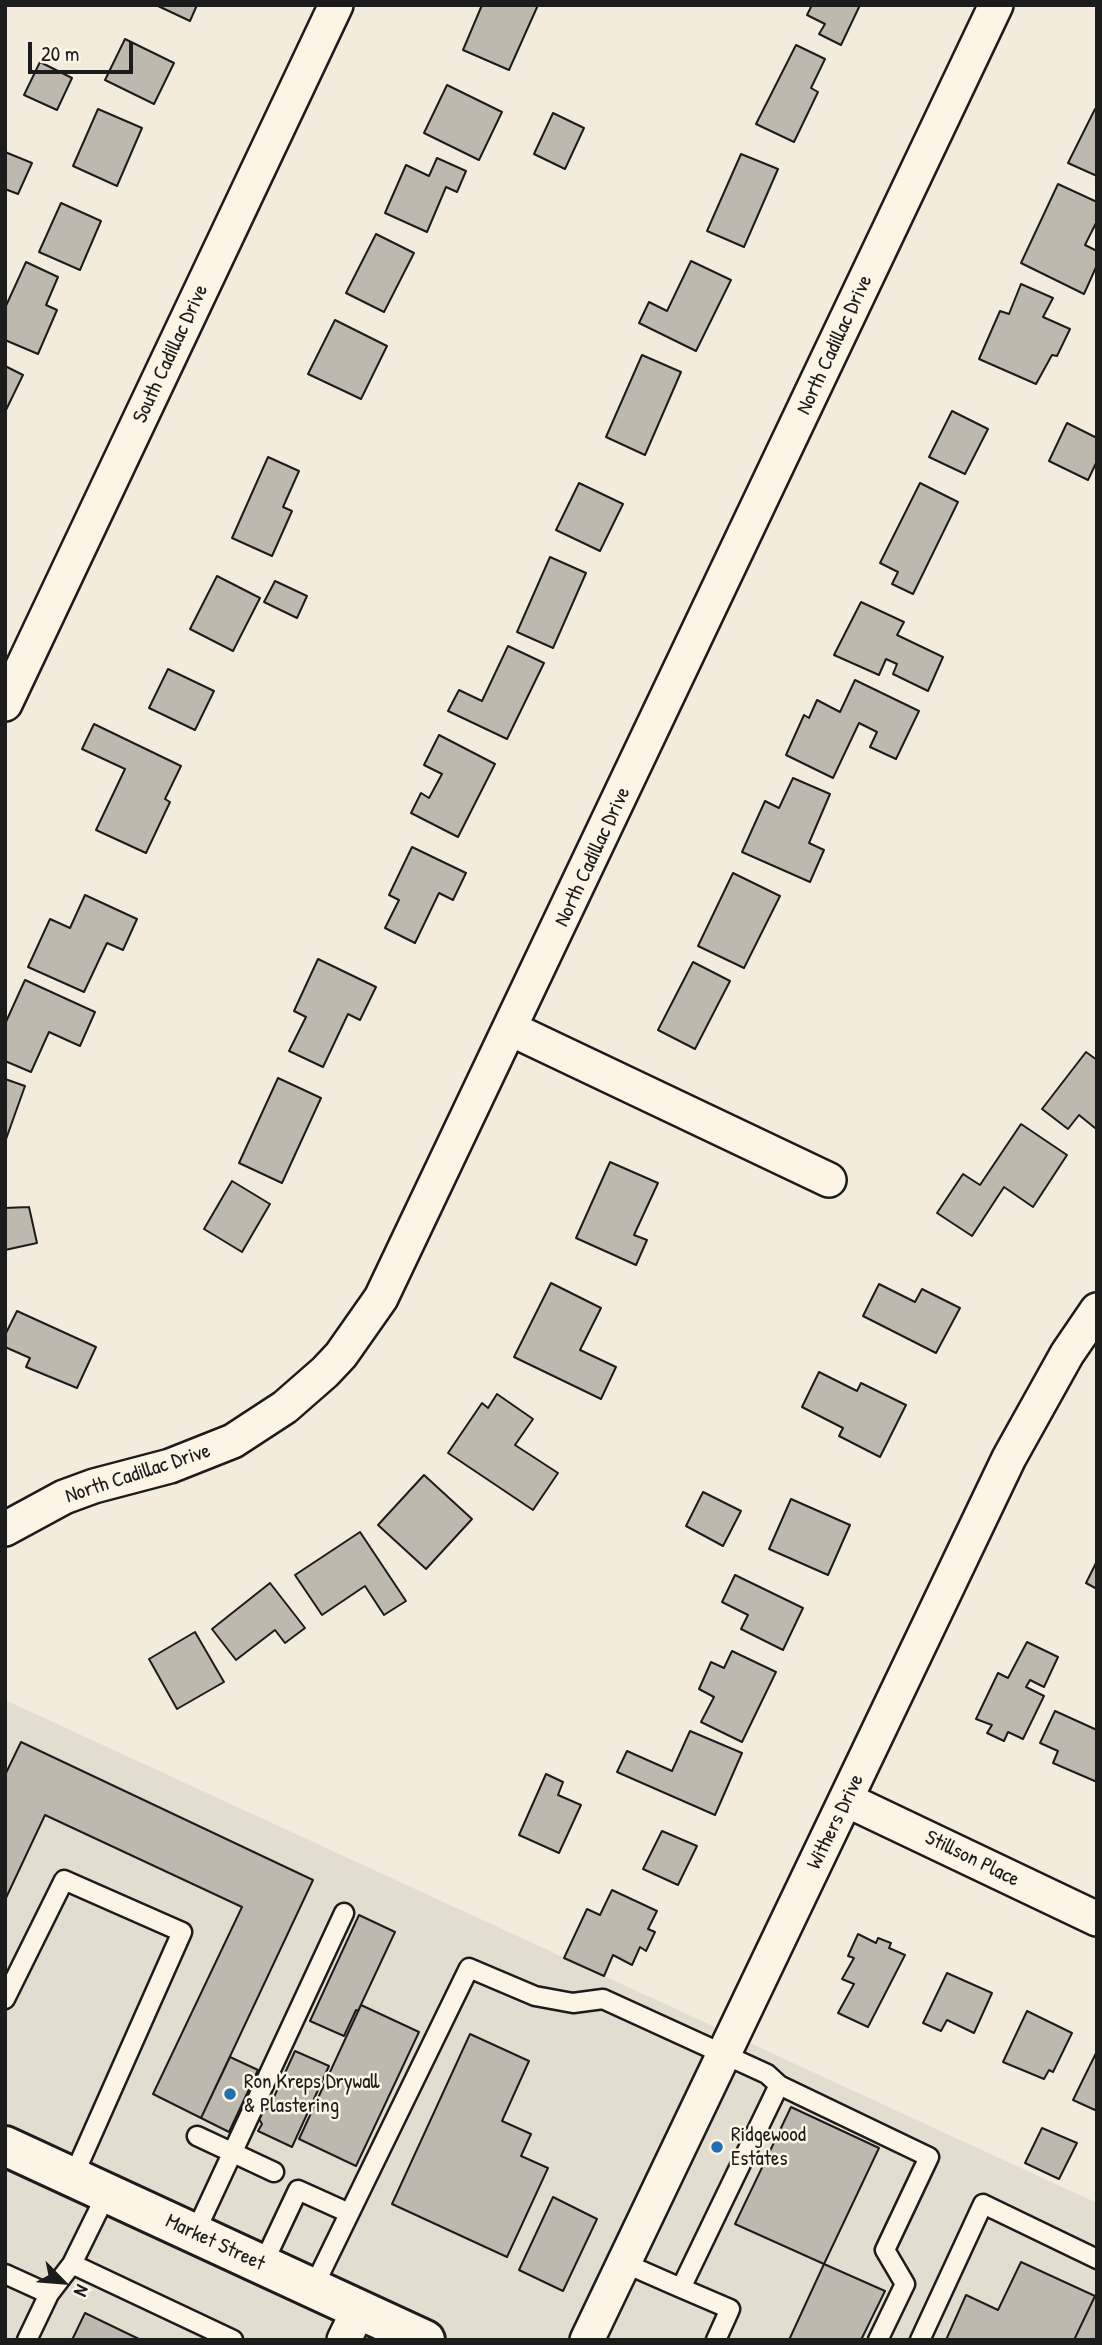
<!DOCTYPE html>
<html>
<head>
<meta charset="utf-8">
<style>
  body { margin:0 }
  #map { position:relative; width:1102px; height:2345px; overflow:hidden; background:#f3ecdd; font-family:"Patrick Hand",sans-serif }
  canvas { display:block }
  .frame { position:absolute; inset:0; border:7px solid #1c1c1c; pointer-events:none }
  .north { position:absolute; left:28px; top:2247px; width:70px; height:70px; -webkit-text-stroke:5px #fcf5e5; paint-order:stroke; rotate:115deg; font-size:19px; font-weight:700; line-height:28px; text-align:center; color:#1c1c1c }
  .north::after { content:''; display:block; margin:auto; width:24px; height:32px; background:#1c1c1c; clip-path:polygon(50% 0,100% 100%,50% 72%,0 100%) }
  .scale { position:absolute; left:28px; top:42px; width:105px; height:32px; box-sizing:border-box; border:4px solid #1c1c1c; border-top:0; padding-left:9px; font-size:21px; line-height:24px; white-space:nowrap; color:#1c1c1c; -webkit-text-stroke:5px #fcf5e5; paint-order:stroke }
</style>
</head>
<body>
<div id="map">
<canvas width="1102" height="2345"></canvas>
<div class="frame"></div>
<div class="north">N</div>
<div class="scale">20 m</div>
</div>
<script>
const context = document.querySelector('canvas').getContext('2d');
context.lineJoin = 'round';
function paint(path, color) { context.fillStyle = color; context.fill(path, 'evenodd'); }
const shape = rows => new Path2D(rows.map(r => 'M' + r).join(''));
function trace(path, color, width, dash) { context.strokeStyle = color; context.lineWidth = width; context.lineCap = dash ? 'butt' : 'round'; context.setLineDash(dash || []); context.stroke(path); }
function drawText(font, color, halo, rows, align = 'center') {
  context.font = font + ' "Patrick Hand",sans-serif'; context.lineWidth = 5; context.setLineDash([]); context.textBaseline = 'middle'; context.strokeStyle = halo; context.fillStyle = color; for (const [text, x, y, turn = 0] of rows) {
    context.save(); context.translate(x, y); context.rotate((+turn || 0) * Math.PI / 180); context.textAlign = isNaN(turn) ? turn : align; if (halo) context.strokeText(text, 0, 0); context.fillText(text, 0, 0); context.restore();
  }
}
const built = shape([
  [5,1700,1097,2203,1097,2340,5,2340]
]);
const building = shape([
  [156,5,197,5,190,21,156,5],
  [482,5,538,5,509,70,463,50,482,5],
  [812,5,860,5,841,45,819,34,825,24,807,15,812,5],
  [125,39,174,63,154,104,105,80,125,39],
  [796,45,825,59,811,88,818,92,794,142,756,124,796,45],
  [40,62,72,78,57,110,24,95,40,62],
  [447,85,502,112,479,160,424,133,447,85],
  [98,109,142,128,117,186,73,166,98,109],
  [1095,109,1097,111,1097,176,1068,163,1095,109],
  [553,113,584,128,565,169,534,154,553,113],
  [5,152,32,163,18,194,5,189,5,152],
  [741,154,778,169,744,247,707,231,741,154],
  [437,158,466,171,457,192,446,187,427,232,385,213,406,165,429,176,437,158],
  [1058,184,1097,202,1097,221,1085,245,1097,251,1097,265,1084,294,1021,263,1058,184],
  [61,203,101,221,80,270,39,252,61,203],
  [376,234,414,253,384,312,346,293,376,234],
  [691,261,731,280,696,351,639,323,649,302,667,311,691,261],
  [26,262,58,277,46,305,57,310,38,354,5,340,5,308,26,262],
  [1021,284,1053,298,1043,317,1070,329,1057,356,1052,355,1036,384,979,359,1000,311,1009,314,1021,284],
  [335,320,387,346,361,399,308,374,335,320],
  [642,355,681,372,645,455,606,437,642,355],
  [5,366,23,375,5,412,5,366],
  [952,411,988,429,965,474,929,457,952,411],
  [1067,423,1097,438,1097,461,1088,480,1049,461,1067,423],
  [268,457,299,471,283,507,292,511,272,556,232,538,268,457],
  [579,483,623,504,600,551,556,530,579,483],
  [920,483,958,502,913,594,892,584,898,572,880,563,920,483],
  [550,557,586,573,553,648,517,632,550,557],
  [217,576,260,598,233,651,190,629,217,576],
  [275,581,307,596,297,618,264,602,275,581],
  [861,602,904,622,897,635,943,657,928,691,893,674,897,664,886,659,879,675,834,655,861,602],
  [508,646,544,663,507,739,448,711,459,690,482,701,508,646],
  [168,669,214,691,195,730,149,708,168,669],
  [855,680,919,711,896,759,870,747,877,732,859,723,833,778,786,755,804,715,809,718,817,700,840,712,855,680],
  [94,724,181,766,165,799,170,802,146,853,96,830,125,769,82,749,94,724],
  [439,735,495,764,458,837,411,813,421,793,429,798,442,774,424,765,439,735],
  [793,778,830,794,809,843,824,850,810,882,742,852,765,801,779,808,793,778],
  [412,847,466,873,453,900,439,893,415,943,385,928,399,900,389,895,412,847],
  [733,873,780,896,744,968,698,946,733,873],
  [85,895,137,919,123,950,107,943,84,992,28,967,50,919,70,928,85,895],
  [318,959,376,987,360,1020,348,1014,323,1067,289,1051,306,1017,294,1011,318,959],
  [693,962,730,981,695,1049,658,1030,693,962],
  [25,980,95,1012,80,1046,49,1032,31,1072,5,1061,5,1024,25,980],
  [1086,1052,1097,1060,1097,1126,1095,1128,1079,1115,1068,1129,1042,1109,1086,1052],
  [278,1078,321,1098,282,1183,239,1163,278,1078],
  [5,1079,25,1086,5,1142,5,1079],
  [1021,1124,1067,1155,1033,1207,1004,1187,972,1236,937,1213,963,1174,980,1185,1021,1124],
  [610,1162,658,1183,634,1235,647,1240,636,1265,576,1238,610,1162],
  [232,1181,270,1204,242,1252,204,1229,232,1181],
  [29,1207,37,1243,5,1250,5,1208,29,1207],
  [551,1283,601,1308,580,1350,616,1367,601,1399,514,1357,551,1283],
  [879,1284,915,1302,922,1289,960,1308,936,1353,863,1316,879,1284],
  [17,1311,96,1347,77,1388,26,1367,30,1358,5,1347,5,1335,17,1311],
  [819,1372,857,1391,861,1383,906,1405,880,1457,839,1436,843,1428,802,1407,819,1372],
  [497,1394,533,1419,515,1445,558,1473,533,1510,448,1453,482,1403,488,1408,497,1394],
  [424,1475,472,1519,426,1569,378,1525,424,1475],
  [703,1492,741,1511,723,1546,686,1526,703,1492],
  [791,1499,850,1525,828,1575,769,1549,791,1499],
  [360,1532,406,1601,384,1615,365,1586,322,1615,295,1575,360,1532],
  [1097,1561,1097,1589,1086,1583,1097,1561],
  [735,1575,803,1608,783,1650,741,1629,748,1615,722,1602,735,1575],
  [270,1583,305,1628,285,1643,275,1630,236,1660,212,1629,270,1583],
  [195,1632,224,1682,177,1709,149,1659,195,1632],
  [1027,1642,1058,1657,1044,1687,1030,1680,1026,1687,1044,1696,1023,1739,1008,1732,1004,1741,987,1733,992,1725,976,1719,998,1673,1008,1678,1027,1642],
  [732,1651,776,1672,742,1742,701,1722,714,1697,699,1689,711,1662,724,1668,732,1651],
  [1055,1711,1097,1730,1097,1782,1053,1763,1058,1751,1040,1743,1055,1711],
  [690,1731,742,1753,715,1815,617,1772,627,1751,672,1771,690,1731],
  [21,1742,313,1880,201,2118,153,2094,242,1907,45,1815,5,1900,5,1775,21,1742],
  [546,1774,563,1782,558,1795,581,1805,559,1853,519,1835,546,1774],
  [662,1831,697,1846,678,1885,643,1869,662,1831],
  [612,1890,657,1911,648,1929,655,1932,646,1951,640,1947,632,1965,613,1955,604,1976,564,1958,587,1909,600,1915,612,1890],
  [359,1915,395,1932,358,2011,356,2010,344,2036,310,2021,359,1915],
  [858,1934,876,1943,878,1938,891,1943,889,1948,905,1955,868,2027,838,2013,854,1984,842,1979,854,1958,848,1956,858,1934],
  [947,1973,992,1993,974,2033,947,2020,941,2031,923,2023,947,1973],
  [361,2005,419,2032,356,2166,299,2139,361,2005],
  [1027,2011,1072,2033,1053,2072,1049,2070,1044,2079,1003,2062,1027,2011],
  [470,2034,529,2061,502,2121,531,2134,521,2156,548,2168,507,2257,392,2204,470,2034],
  [295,2051,329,2066,292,2147,258,2131,262,2124,259,2119,264,2110,269,2108,295,2051],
  [1097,2051,1097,2106,1095,2110,1073,2100,1097,2051],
  [230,2057,258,2070,229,2132,201,2118,230,2057],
  [791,2107,879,2148,824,2264,735,2224,791,2107],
  [1042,2128,1077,2143,1059,2179,1025,2163,1042,2128],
  [553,2197,597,2219,563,2291,519,2270,553,2197],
  [1021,2262,1095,2296,1074,2340,946,2340,966,2295,998,2310,1021,2262],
  [824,2264,885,2291,861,2340,789,2340,824,2264],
  [1095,2296,1097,2297,1097,2340,1074,2340,1095,2296],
  [85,2313,141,2340,72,2340,85,2313]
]);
const service = shape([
  [5,1999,64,1880,182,1932,73,2177],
  [779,2085,929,2157,885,2250,905,2284,878,2340],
  [197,2136,274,2172],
  [107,2193,72,2264,233,2340],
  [195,2233,344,1913],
  [263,2264,298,2190,349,2213],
  [5,2274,49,2294,27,2340],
  [313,2288,469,1968,535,1996,573,2003,603,1999,767,2074,779,2085,681,2288,624,2263],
  [681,2288,730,2309,716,2340],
  [49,2294,72,2264],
  [920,2340,983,2204,1097,2259]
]);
const minor = shape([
  [5,704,336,5],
  [511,1029,829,1180],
  [5,1529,64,1497,94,1486,170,1466,233,1441,285,1407,325,1372,341,1355,381,1298,996,5],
  [847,1800,1097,1919],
  [344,2340,359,2309],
  [587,2340,1009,1458,1067,1354,1097,1310]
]);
const primary = shape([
  [5,2146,425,2340]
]);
const markers = [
  [230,2094,7,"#1f6fb2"],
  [717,2147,7,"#1f6fb2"]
];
const streetNames = [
  ["North Cadillac Drive",835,345,-65],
  ["South Cadillac Drive",171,354,-65],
  ["North Cadillac Drive",593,857,-65],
  ["North Cadillac Drive",138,1474,-18],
  ["Withers Drive",836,1822,-64],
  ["Stillson Place",972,1859,26],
  ["Market Street",215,2243,25]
];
const poiNames = [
  ["Ron Kreps Drywall",244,2082],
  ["& Plastering",244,2106],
  ["Ridgewood",731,2135],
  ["Estates",731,2159]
];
paint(built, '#e3ddcf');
paint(building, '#beb9ae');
trace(building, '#1c1c1c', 2);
trace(service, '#1c1c1c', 23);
trace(minor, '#1c1c1c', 38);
trace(primary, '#1c1c1c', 44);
trace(service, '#fcf5e5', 18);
trace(minor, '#fcf5e5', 33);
trace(primary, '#fcf5e5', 38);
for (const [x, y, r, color] of markers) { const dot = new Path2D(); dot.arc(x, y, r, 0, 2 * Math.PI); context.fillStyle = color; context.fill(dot); trace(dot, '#fcf5e5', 2.5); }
drawText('21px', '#1c1c1c', '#fcf5e5', streetNames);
drawText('21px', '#1c1c1c', '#fcf5e5', poiNames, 'left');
</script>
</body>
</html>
